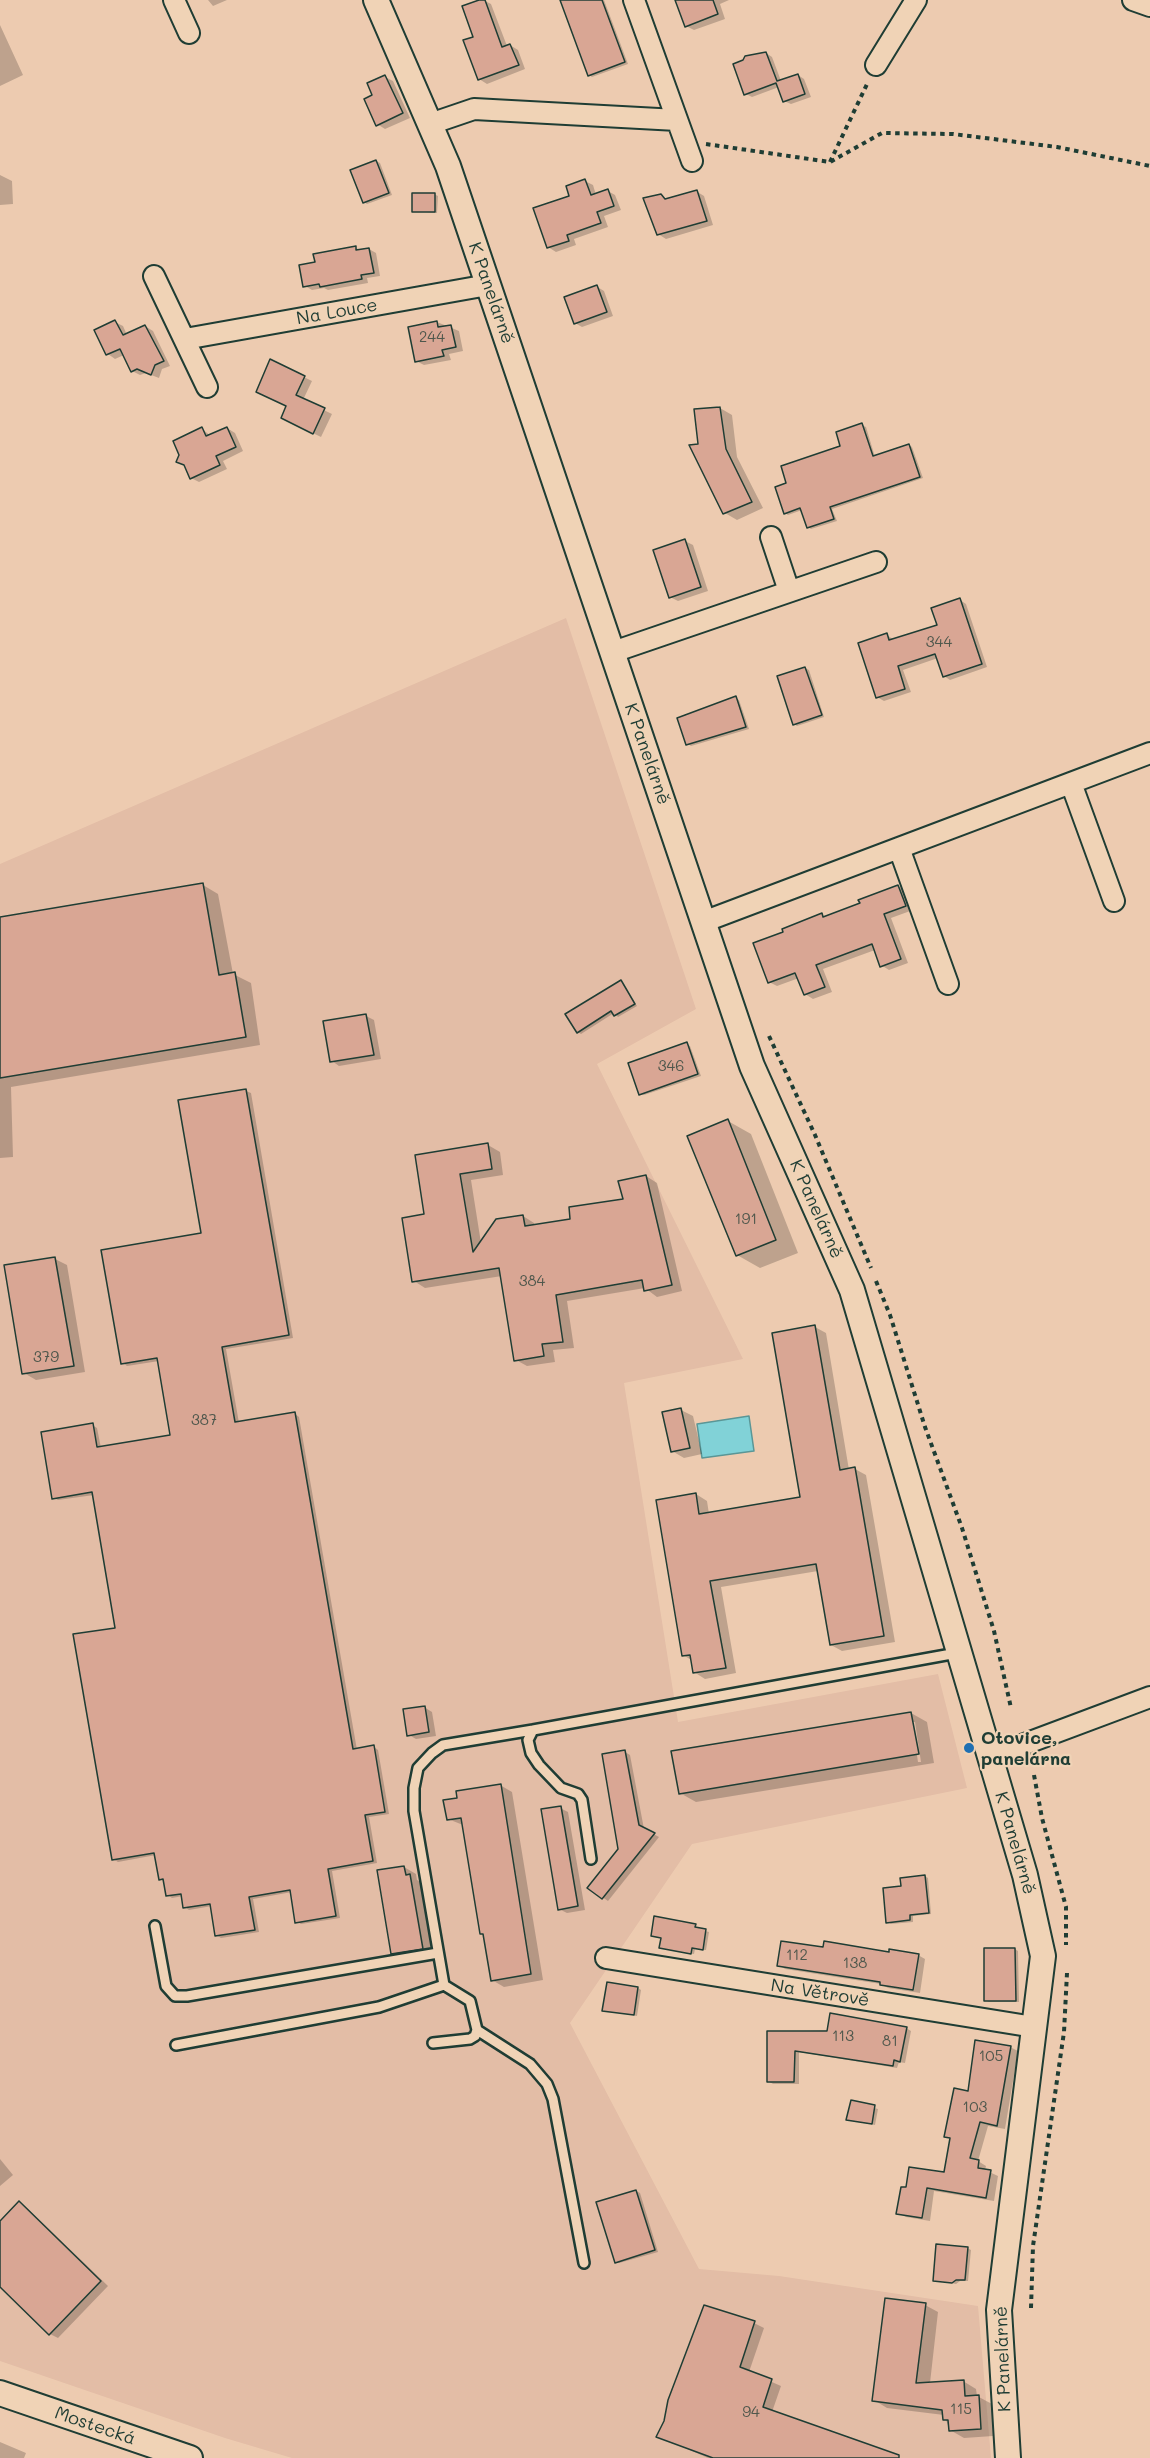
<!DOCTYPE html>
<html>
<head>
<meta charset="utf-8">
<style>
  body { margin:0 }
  canvas { display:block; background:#edcbb0 }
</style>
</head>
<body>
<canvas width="1150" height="2458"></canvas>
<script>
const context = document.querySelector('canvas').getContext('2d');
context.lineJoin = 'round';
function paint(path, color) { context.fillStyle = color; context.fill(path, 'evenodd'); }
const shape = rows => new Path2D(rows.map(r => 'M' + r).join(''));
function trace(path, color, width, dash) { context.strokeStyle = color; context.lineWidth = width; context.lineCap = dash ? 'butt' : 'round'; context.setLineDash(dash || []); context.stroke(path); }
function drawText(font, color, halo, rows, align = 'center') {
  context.font = font + ' Mali,sans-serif'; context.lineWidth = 4.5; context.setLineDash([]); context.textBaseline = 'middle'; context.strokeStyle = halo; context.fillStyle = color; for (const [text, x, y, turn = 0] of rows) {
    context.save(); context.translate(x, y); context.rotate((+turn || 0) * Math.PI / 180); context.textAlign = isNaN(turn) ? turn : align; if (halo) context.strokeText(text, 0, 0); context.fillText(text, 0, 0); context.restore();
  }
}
const built = shape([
  [566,618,696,1009,597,1064,743,1359,624,1383,678,1722,938,1674,967,1788,692,1844,570,2023,699,2269,779,2276,978,2306,991,2458,292,2458,225,2438,0,2361,0,864]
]);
const water = shape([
  [749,1416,754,1451,702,1458,697,1424,749,1416]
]);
const shadow = shape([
  [208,0,227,0,213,6],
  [483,0,491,4,507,46,510,45,518,50,525,69,487,84,479,79,474,38],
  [561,0,604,0,628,64,592,77,589,75],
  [682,0,729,0,720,4,725,19,694,30,686,26],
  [0,25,23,75,0,86],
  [766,53,772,57,781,81,798,75,804,79,811,97,791,104,784,101,779,87,752,97,746,94],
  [385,77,393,81,410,118,385,129,377,124,374,95],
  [376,161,380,163,392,195,367,204,364,202],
  [0,175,12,181,13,204,0,205],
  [585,181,593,185,596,195,608,191,615,195,621,210,604,216,608,227,574,239,576,245,556,252,548,247,571,197],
  [696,191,704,196,713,225,666,239,658,234,661,196,668,200],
  [434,194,438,196,437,213,413,211],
  [355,247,361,251,369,249,376,253,380,276,367,278,368,283,328,290,324,288,312,290,305,286,317,263],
  [596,286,604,291,613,316,582,327,575,323],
  [115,322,123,326,127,335,145,326,153,331,170,366,162,369,159,378,146,373,140,375,132,371,124,355,115,359,108,354,96,331],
  [437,322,459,331,463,351,449,354,451,360,424,365,416,361],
  [271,361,312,381,303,400,332,414,321,437,290,422,288,406],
  [720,408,732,415,737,457,763,508,737,520,725,513,700,445],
  [862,425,866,427,875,457,909,445,912,447,923,478,832,509,837,521,811,529,808,527,802,510,788,515,785,513,788,484,842,447],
  [227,428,235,433,243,451,223,461,227,469,199,482,191,478,181,455,202,429,211,436],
  [685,541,693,545,708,591,678,601,670,597],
  [960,600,966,604,987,667,950,680,944,676,938,658,903,670,911,692,884,701,877,697,887,635,894,640,939,626],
  [805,668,809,670,824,717,797,726,794,724],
  [736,698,739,700,749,729,691,746,688,744],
  [203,885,218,894,233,974,251,983,260,1045,11,1087,13,1157,0,1158,0,918],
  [898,886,906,891,913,910,891,918,908,963,889,970,881,965,875,950,823,969,832,992,813,999,805,994,799,978,777,986,769,982,785,933,822,915,826,917,862,904],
  [621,982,637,1006,618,1017,614,1013,581,1034,578,1032],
  [366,1016,374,1020,381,1059,339,1066,332,1061],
  [687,1044,690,1046,701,1076,644,1095,641,1094],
  [246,1091,251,1093,293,1338,226,1349,239,1423,295,1414,299,1417,357,1750,374,1747,378,1750,389,1814,369,1817,377,1863,332,1871,340,1918,301,1924,297,1922,292,1892,253,1899,259,1932,221,1938,216,1935,212,1906,189,1910,185,1907,183,1896,172,1898,168,1895,165,1882,160,1879,156,1855,118,1862,113,1859,117,1629,94,1495,58,1500,54,1498,92,1425,97,1428,101,1448,172,1436,159,1361,127,1366,123,1363,203,1234],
  [728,1121,751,1134,798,1253,760,1268,737,1255],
  [488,1145,500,1152,503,1175,471,1180,481,1243,523,1216,534,1223,535,1226,572,1220,624,1200,646,1176,657,1183,682,1291,657,1297,645,1288,567,1301,574,1348,553,1350,555,1362,527,1366,516,1360,502,1276,425,1288,414,1281,426,1216,416,1156],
  [55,1259,67,1265,85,1372,36,1380,24,1373],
  [815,1327,826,1333,849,1470,855,1469,866,1475,895,1642,842,1651,831,1645,818,1571,721,1587,736,1673,705,1679,694,1672,693,1661,683,1655,696,1494,707,1501,709,1514,801,1499],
  [681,1410,693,1416,702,1454,684,1458,672,1451],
  [424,1707,432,1712,436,1736,416,1739,409,1735],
  [911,1713,927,1722,934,1763,696,1802,680,1793],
  [912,1722,915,1722,921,1762,918,1762],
  [625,1752,630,1755,644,1829,659,1837,608,1901,589,1888,620,1849],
  [500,1785,512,1792,543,1980,504,1987,492,1980,463,1825,448,1819,459,1799],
  [560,1808,568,1812,585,1910,567,1913,559,1909],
  [404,1867,416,1874,417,1880,422,1883,434,1955,405,1960,393,1953],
  [925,1876,928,1878,931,1914,913,1916,913,1922,891,1924,888,1922,902,1888],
  [695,1925,698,1929,709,1932,706,1950,695,1949,694,1954,664,1949,662,1938,653,1935],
  [825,1949,918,1955,925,1959,920,1993,888,1988,881,1984,785,1969,779,1965],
  [985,1949,1015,1949,1018,1951,1019,2002,989,2002,985,2000],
  [638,1988,641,1990,637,2016,604,2010],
  [906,2028,911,2031,905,2063,899,2062,897,2068,799,2052,799,2084,773,2084,768,2081,768,2032],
  [1010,2047,1018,2051,1005,2129,988,2126,978,2161,986,2166,985,2170,998,2176,994,2201,934,2191,930,2221,906,2217,898,2213,902,2188,945,2174,951,2139,946,2136,969,2093],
  [852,2102,878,2109,875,2125,848,2119],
  [0,2159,13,2175,0,2186],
  [636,2191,640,2193,658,2252,619,2263,616,2262],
  [19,2203,27,2208,108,2286,58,2338,50,2334,0,2285,0,2223],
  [967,2248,971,2250,968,2281,960,2281,956,2284,935,2280],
  [925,2305,938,2312,930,2383,963,2381,976,2389,977,2396,992,2404,993,2436,964,2438,950,2430,944,2415,887,2408,874,2400],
  [754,2323,764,2328,749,2372,781,2386,772,2412,898,2458,708,2458,658,2436],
  [0,2442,26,2453,24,2458,0,2458]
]);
const building = shape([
  [479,0,485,0,502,47,510,44,519,65,478,80,463,40,473,37,462,6,479,0],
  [560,0,602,0,625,62,588,76,560,0],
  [675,0,713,0,718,14,685,27,675,0],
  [766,52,777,81,798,74,805,94,783,102,776,83,744,95,733,64,743,60,745,56,766,52],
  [385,75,403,113,376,126,364,99,372,95,367,83,385,75],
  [376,160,389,193,363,203,350,170,376,160],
  [585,179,591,195,608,189,614,206,597,212,601,223,567,235,569,241,547,248,533,208,569,196,566,186,585,179],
  [697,190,707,221,657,235,643,198,661,194,665,199,697,190],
  [412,193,435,193,435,212,412,212,412,193],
  [356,246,356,250,369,248,374,273,361,275,362,279,320,287,319,284,303,287,299,265,315,262,313,254,356,246],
  [597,285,607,312,574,324,564,297,597,285],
  [115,320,123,335,145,325,164,361,155,365,151,375,137,369,131,372,120,349,106,355,94,330,115,320],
  [437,321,438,327,451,325,456,347,442,350,444,356,415,362,408,327,437,321],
  [270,359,305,376,296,395,325,408,313,434,281,418,286,406,256,392,270,359],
  [720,407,726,449,752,502,723,514,689,445,698,444,694,409,720,407],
  [862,423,873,456,909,444,920,477,830,507,834,519,807,528,800,508,784,514,775,487,786,483,781,466,840,446,836,432,862,423],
  [202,427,206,436,227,427,236,447,216,456,220,465,190,479,184,465,176,462,179,455,173,441,202,427],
  [685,539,701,587,669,598,653,550,685,539],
  [960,598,982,664,943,677,935,654,898,666,905,689,876,698,858,643,887,633,889,640,937,625,931,608,960,598],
  [805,667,822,715,793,725,777,676,805,667],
  [736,696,746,727,686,745,677,718,736,696],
  [203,883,219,975,235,972,246,1037,0,1078,0,917,203,883],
  [898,885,906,906,884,914,901,959,880,967,872,944,816,965,825,987,804,995,795,973,768,983,753,943,783,932,782,929,822,913,823,917,860,903,858,900,898,885],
  [621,980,635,1004,614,1016,611,1011,577,1033,565,1014,621,980],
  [366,1014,374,1055,330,1062,323,1021,366,1014],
  [687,1042,698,1074,639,1095,628,1063,687,1042],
  [246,1089,289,1335,222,1347,235,1422,295,1412,353,1749,374,1745,385,1812,365,1815,373,1861,328,1869,336,1916,295,1923,290,1890,249,1897,255,1930,215,1936,210,1904,183,1908,181,1894,166,1896,163,1879,159,1880,154,1853,112,1860,73,1634,115,1628,92,1492,52,1499,41,1432,93,1423,97,1447,170,1435,157,1358,121,1364,101,1250,201,1233,178,1100,246,1089],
  [728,1119,776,1240,736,1256,687,1136,728,1119],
  [488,1143,492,1169,460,1174,473,1252,496,1219,523,1215,525,1226,570,1219,569,1207,623,1199,618,1181,646,1175,672,1285,644,1291,642,1280,556,1295,563,1342,542,1344,544,1356,514,1361,499,1268,412,1282,402,1218,424,1214,415,1155,488,1143],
  [55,1257,74,1366,22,1374,4,1265,55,1257],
  [815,1325,840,1470,855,1467,884,1636,830,1645,816,1564,710,1581,726,1668,693,1673,690,1655,682,1656,656,1500,696,1493,699,1514,800,1497,772,1333,815,1325],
  [681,1408,690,1448,671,1452,662,1412,681,1408],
  [425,1706,429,1732,407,1736,403,1709,425,1706],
  [911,1712,919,1754,679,1794,671,1751,911,1712],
  [625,1750,639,1825,655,1833,602,1899,587,1888,618,1849,602,1754,625,1750],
  [501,1784,531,1974,491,1981,483,1934,480,1934,461,1818,447,1820,443,1800,457,1798,456,1791,501,1784],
  [561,1806,578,1906,558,1910,541,1809,561,1806],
  [404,1866,406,1875,410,1874,423,1949,391,1954,377,1870,404,1866],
  [925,1875,929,1913,910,1915,910,1920,886,1923,883,1888,901,1886,900,1878,925,1875],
  [654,1916,696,1924,695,1927,706,1929,703,1950,692,1948,691,1954,659,1948,661,1938,651,1936,654,1916],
  [781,1941,823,1947,824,1941,889,1952,889,1949,919,1954,913,1990,880,1985,880,1982,777,1966,781,1941],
  [984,1948,1015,1948,1016,2001,984,2001,984,1948],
  [607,1982,638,1987,634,2015,602,2011,607,1982],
  [830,2013,907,2027,900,2062,894,2060,893,2066,795,2051,794,2082,767,2082,767,2031,827,2031,830,2013],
  [975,2040,1011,2046,997,2126,980,2122,970,2158,979,2160,978,2168,991,2170,986,2198,927,2188,922,2218,896,2214,901,2187,906,2187,909,2167,944,2172,950,2138,944,2137,954,2088,968,2091,975,2040],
  [851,2100,875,2105,872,2124,846,2120,851,2100],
  [636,2190,655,2250,615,2263,596,2202,636,2190],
  [19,2201,101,2281,49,2335,0,2287,0,2221,19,2201],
  [936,2244,968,2247,965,2280,956,2280,952,2283,933,2281,936,2244],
  [885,2298,926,2303,916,2383,964,2380,965,2396,979,2395,981,2429,949,2431,948,2420,943,2420,942,2410,872,2401,885,2298],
  [704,2305,755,2321,740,2367,772,2379,763,2407,899,2455,899,2458,713,2458,656,2437,664,2421,668,2400,704,2305]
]);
const path = shape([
  [706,144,830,162,882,133,953,134,1057,147,1150,166],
  [830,162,868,82],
  [769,1036,815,1135,871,1268],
  [876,1281,890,1315,925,1427,962,1528,994,1631,1011,1708],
  [1034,1775,1042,1818,1066,1907,1066,1945],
  [1031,2308,1033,2246,1064,2032,1067,1973]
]);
const service = shape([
  [591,1859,582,1800,578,1794,561,1788,539,1765,531,1753,528,1740,533,1730,957,1653],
  [155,1926,166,1986,175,1996,187,1996,438,1953],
  [477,2030,530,2064,547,2084,553,2099,584,2263],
  [433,2043,470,2039,475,2036,477,2030,470,2001,444,1985,414,1811,414,1788,418,1768,432,1753,443,1745,533,1730],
  [176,2045,379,2007,444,1985]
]);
const minor = shape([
  [174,0,189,33],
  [634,0,692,161],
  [1133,0,1150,6],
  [876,65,916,0],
  [430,124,474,109,677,120],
  [154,276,207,387],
  [185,339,488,285],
  [771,537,789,591],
  [613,652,876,562],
  [1071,783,1114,901],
  [899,848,948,984],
  [703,922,1150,753],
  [990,1757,1150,1697],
  [606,1958,1034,2027]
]);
const tertiary = shape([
  [376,0,448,166,752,1066,852,1290,1025,1875,1043,1956,999,2310,1008,2458],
  [0,2393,190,2458]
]);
const markers = [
  [969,1748,6,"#1f6fb2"]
];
const numberNames = [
  ["244",432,337],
  ["344",939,642],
  ["346",671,1066],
  ["191",746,1219],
  ["384",532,1281],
  ["379",46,1357],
  ["387",204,1420],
  ["112",797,1955],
  ["138",855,1963],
  ["113",843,2036],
  ["81",890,2041],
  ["105",991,2056],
  ["103",975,2107],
  ["115",961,2409],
  ["94",751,2412]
];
const streetNames = [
  ["K Panelárně",491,293,71],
  ["Na Louce",337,312,-10],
  ["K Panelárně",647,754,71],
  ["K Panelárně",816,1209,66],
  ["K Panelárně",1015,1843,74],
  ["Na Větrově",820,1993,9],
  ["K Panelárně",1003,2359,-92],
  ["Mostecká",95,2426,19]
];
const poiNames = [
  ["Otovice,",981,1738],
  ["panelárna",981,1759]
];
paint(built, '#e3bda6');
paint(water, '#81d2d7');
trace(water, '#5a9696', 1.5);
paint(shadow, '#0003');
paint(building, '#d9a694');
trace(building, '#1f3d34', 1.5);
trace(service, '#1f3d34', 14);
trace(minor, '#1f3d34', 24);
trace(tertiary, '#1f3d34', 28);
trace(path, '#1f3d34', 4, [4.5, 4.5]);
trace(service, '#f0d3b6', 9);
trace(minor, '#f0d3b6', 20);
trace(tertiary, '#f0d3b6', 24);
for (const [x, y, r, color] of markers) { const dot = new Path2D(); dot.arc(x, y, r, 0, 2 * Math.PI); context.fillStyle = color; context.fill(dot); trace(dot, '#f0d3b6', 2); }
drawText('15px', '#4e574c', null, numberNames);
drawText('18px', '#1f3d34', '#f0d3b6', streetNames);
drawText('bold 18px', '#1f3d34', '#f0d3b6', poiNames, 'left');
</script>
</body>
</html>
